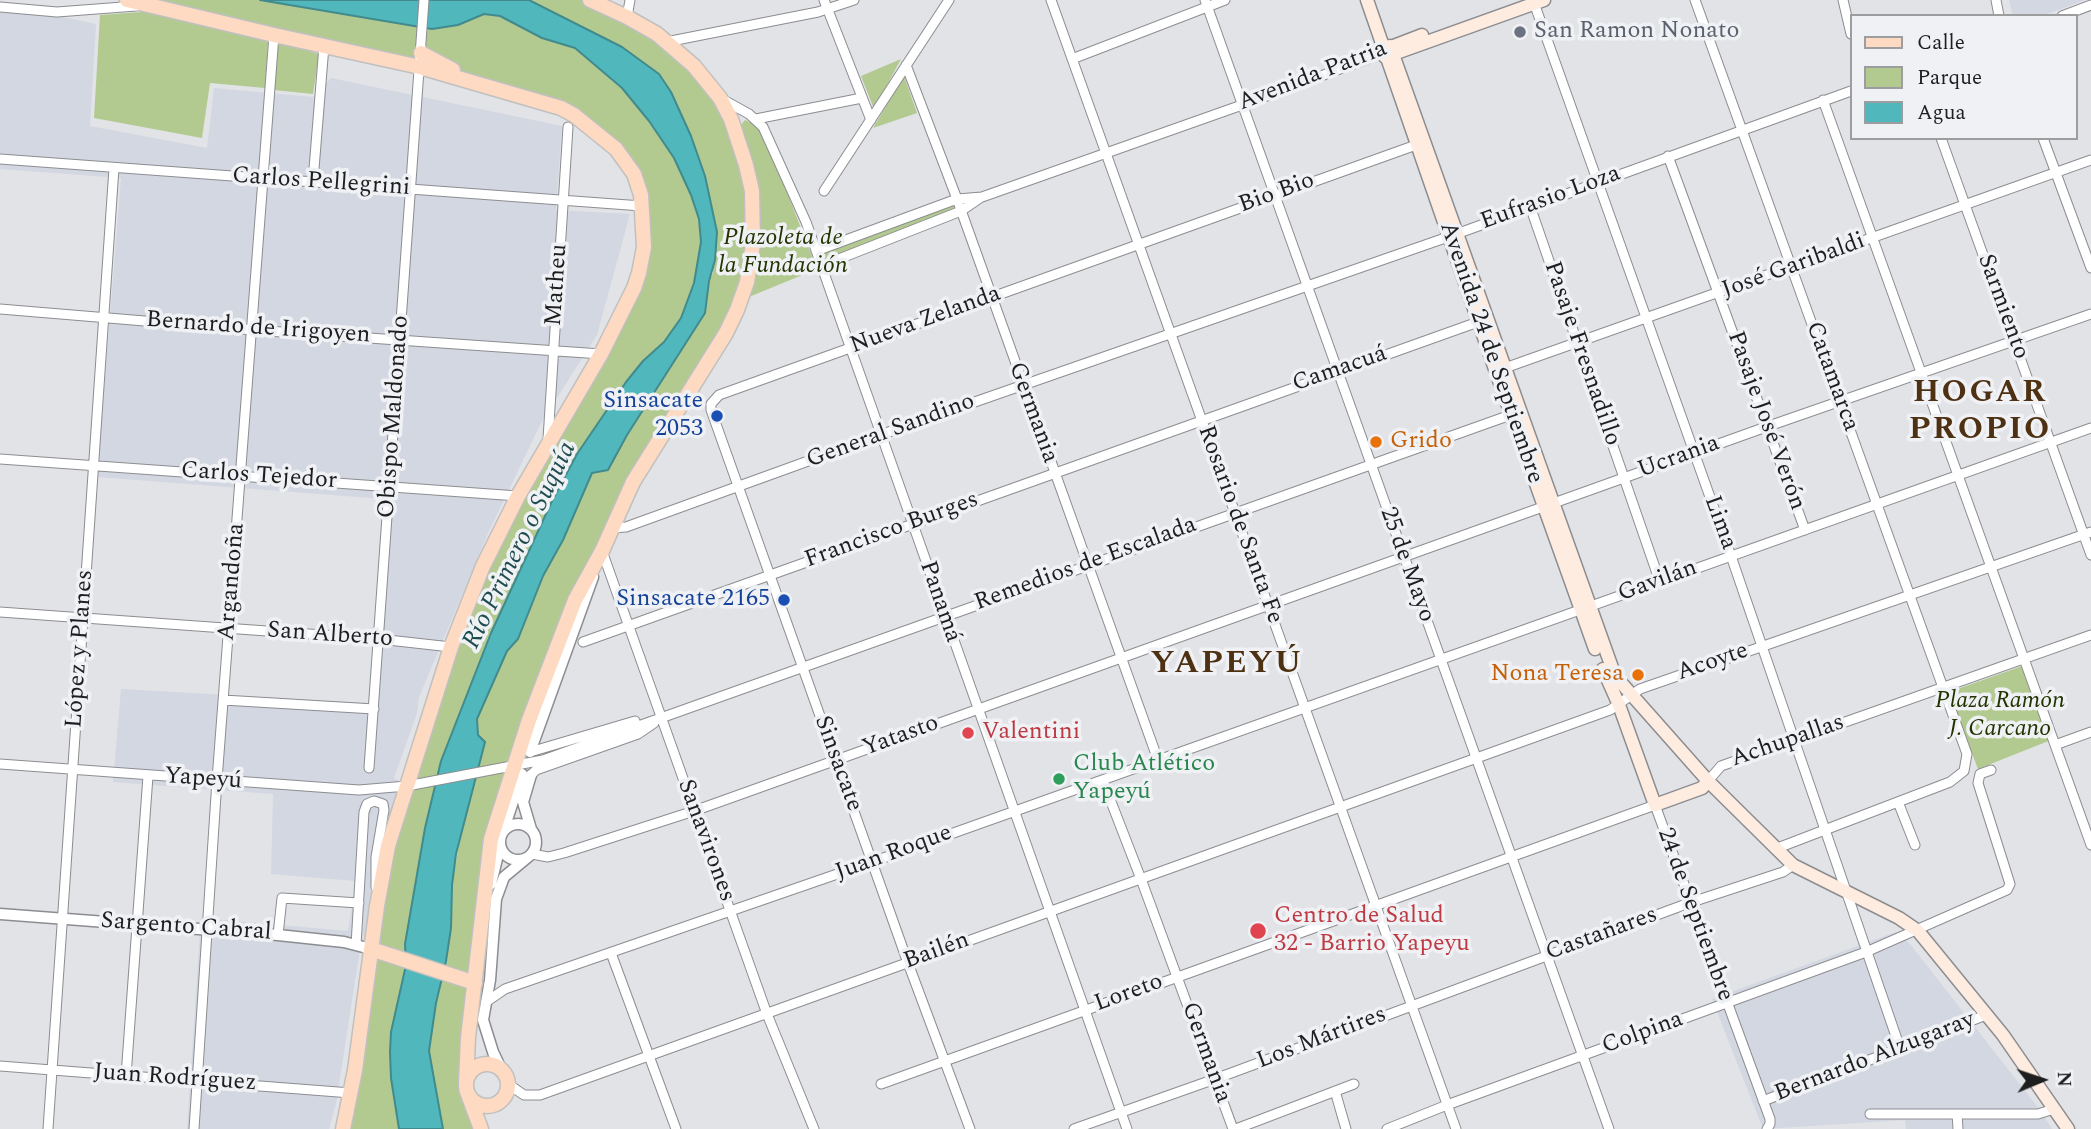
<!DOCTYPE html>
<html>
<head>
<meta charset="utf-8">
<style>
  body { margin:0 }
  #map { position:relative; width:2091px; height:1129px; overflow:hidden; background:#e2e3e7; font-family:Spectral,serif }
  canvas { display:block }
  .legend { position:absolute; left:1850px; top:14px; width:228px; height:126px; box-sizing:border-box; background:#eff1f4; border:2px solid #9b9d9f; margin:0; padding:9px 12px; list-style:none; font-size:21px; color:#1d1e1f }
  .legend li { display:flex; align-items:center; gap:14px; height:35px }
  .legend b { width:35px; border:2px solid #9b9d9f }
  .north { position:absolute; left:2007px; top:1045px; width:70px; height:70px; -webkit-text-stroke:5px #eff1f4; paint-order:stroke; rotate:88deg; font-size:19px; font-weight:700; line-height:28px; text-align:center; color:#1d1e1f }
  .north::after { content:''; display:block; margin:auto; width:24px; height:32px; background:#1d1e1f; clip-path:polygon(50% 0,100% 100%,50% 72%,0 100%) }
</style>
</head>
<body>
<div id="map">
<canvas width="2091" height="1129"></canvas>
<ul class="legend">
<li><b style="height:9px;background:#fddac1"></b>Calle</li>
<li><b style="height:19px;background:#b2ca8f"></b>Parque</li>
<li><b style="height:19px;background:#50b8bc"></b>Agua</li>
</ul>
<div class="north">N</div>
</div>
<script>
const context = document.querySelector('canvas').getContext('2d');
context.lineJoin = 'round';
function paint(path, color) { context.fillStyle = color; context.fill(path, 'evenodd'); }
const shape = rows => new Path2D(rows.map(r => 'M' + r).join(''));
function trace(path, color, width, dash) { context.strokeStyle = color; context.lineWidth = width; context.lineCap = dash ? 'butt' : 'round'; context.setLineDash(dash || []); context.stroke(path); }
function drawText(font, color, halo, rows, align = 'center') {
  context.font = font + ' Spectral,serif'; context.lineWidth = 7; context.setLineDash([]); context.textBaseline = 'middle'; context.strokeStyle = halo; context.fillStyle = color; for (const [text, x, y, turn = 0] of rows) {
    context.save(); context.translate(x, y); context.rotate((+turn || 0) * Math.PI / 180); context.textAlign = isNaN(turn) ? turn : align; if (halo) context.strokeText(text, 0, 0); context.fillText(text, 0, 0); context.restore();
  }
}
const built = shape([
  [2009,0,2085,0,2042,16,2013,16],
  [0,4,96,24,90,126,207,148,214,88,313,97,331,78,562,126,556,210,630,214,597,335,541,423,489,531,419,697,417,713,394,778,407,786,360,949,336,1104,329,1129,187,1129,201,918,348,931,356,881,271,874,273,794,113,782,121,689,369,703,384,499,97,477,121,178,0,169],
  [1896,932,1910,944,2040,1110,2052,1129,1906,1129,1905,1120,1763,1129,1712,999]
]);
const green = shape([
  [127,0,260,0,432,29,458,25,484,14,500,16,542,38,575,48,631,97,674,158,691,195,699,219,701,242,694,283,681,318,664,342,643,361,626,382,577,454,552,501,491,633,441,761,425,828,405,944,406,965,391,1032,391,1078,399,1129,343,1129,377,906,454,636,639,273,634,174,569,111],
  [529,0,590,0,627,17,720,98,754,216,737,310,638,472,491,839,467,1078,469,1096,481,1129,443,1129,429,1051,436,1003,446,961,451,928,452,885,478,735,477,719,507,651,518,639,543,576,563,540,592,473,608,470,627,435,705,313,709,281,713,273,709,201,705,176,671,92,659,74,622,47],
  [155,11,268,42,265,88,210,83,202,138,94,118,100,15],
  [278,42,319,54,313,94,274,90],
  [901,59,874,109,861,76],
  [904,76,917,113,873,128],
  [745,120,754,124,762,133,774,159,817,269,744,299,754,265,740,126],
  [955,201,957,207,824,262,822,254],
  [2025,665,2051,740,1978,769,1949,692]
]);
const water = shape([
  [260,0,529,0,622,47,659,74,671,92,691,136,705,176,717,232,715,260,709,281,705,313,627,435,608,470,592,473,563,540,543,576,518,639,507,651,477,719,478,735,485,742,456,854,452,885,451,928,446,961,436,1003,429,1051,443,1129,399,1129,391,1078,390,1052,391,1032,406,965,405,944,425,828,441,761,491,633,552,501,577,454,626,382,643,361,664,342,681,318,694,283,701,242,699,219,691,195,674,158,649,121,622,88,575,48,542,38,500,16,484,14,458,25,432,29,260,0]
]);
const minor = shape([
  [824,0,871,120],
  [1051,0,1456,1129],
  [1205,0,1609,1129],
  [1533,0,1731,556,1900,1048],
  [1695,0,1967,754,1964,771,1950,782,1775,849],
  [1843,0,1851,34],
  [1996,0,1999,16],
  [0,7,57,12,136,6],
  [2062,16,2091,5],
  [627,17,630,0],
  [666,42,818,12,854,0],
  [1072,59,1225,0],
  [906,65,957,199,1158,760],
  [722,99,749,114,763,127,806,222,1127,1129],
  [1823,100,2091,845],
  [756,119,862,98],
  [1941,138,2091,555],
  [2043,138,2091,268],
  [1668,156,1805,530],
  [0,159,642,206],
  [313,181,324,46],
  [824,191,949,0],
  [1530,206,1660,582],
  [816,251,957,199,982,197,1242,105,1367,59,1383,50],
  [821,266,961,211,980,198],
  [0,309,253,330,601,354],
  [1502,369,2091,160],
  [548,439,568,127],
  [0,459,518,496],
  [612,528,626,527,880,435,1448,237,1851,91],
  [602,551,767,1014,814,1129],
  [0,612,379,639,451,647],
  [583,642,1478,322],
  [223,700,374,709],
  [2055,745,2091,732],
  [530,752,635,721],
  [0,764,359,790,407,786,543,760,1516,413],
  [369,768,424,0],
  [531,775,536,770,638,734,654,723],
  [1103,781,1141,879,1233,1129],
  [1708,781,1721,766,2091,635],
  [1898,802,1915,845],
  [532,854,548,857,564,853,694,811,1766,427,2091,314],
  [278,935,282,898,359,903],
  [356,945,364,812,367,804,374,801,383,804,384,810,376,857,376,887],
  [611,953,676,1129],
  [486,1002,505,989,872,862,2091,428],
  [0,1066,351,1093],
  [126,1076,148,776],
  [508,1084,524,1095,540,1095,1610,710,1640,689,2091,532],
  [881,1084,1655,805,1770,1119,1770,1124,1767,1129],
  [1335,1091,1346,1129],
  [1763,1101,1986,1015],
  [1870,1114,2038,1114,2054,1109],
  [1957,1114,1958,1129],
  [48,1129,114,168],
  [194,1129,217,780,274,35],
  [970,1129,908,963,711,410,711,404,719,395,1416,145],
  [1074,1129,1215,1079,1689,903,1783,872,1793,865],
  [1236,1129,1354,1084],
  [1387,1129,1447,1105,1866,952,2007,890,2010,884,1978,783,1980,774,1991,770]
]);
const tertiary = shape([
  [530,752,593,577],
  [531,775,523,802,531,829],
  '500 842a18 18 0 1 1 36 0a18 18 0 1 1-36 0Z',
  [504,829,522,774],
  [491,884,500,846],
  [0,914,278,935,344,942,371,949],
  [502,1071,493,1052,483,1020,490,980,496,899,504,877,528,857]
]);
const secondary = shape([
  [1367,0,1496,372,1595,649],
  [1390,46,1615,676,1708,781,1793,865,1899,918,1918,931,2003,1035,2068,1129],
  [1383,50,1422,35],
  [1385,57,1544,0],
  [1603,669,1619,705,1655,805,1702,788,1708,781]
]);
const primary = shape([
  [127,0,274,35,420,67,561,108,574,115,616,149,634,174,641,195,644,247,639,273,634,288,601,354,518,496,483,566,451,647,388,846,377,906,355,1070,343,1129],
  [421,53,453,70],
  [371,949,475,983],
  '466 1085a21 21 0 1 1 42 0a21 21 0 1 1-42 0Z',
  [466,1084,468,1038,491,839,529,720,575,600,602,551,633,482,726,333,737,310,747,282,753,244,752,191,746,165,731,119,720,98,694,66,657,34,627,17,590,0],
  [469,1097,481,1129]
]);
const markers = [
  [1520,32,7,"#6b7280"],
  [717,416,7,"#1a4fb4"],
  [1376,442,7,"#e8710a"],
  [784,600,7,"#1a4fb4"],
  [1638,675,7,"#e8710a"],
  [968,733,7,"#e0444e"],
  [1059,779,7,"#2e9e5b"],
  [1258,931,9,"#e0444e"]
];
const worshipNames = [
  ["San Ramon Nonato",1534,32]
];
const streetNames = [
  ["Avenida Patria",1313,77,-21],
  ["Carlos Pellegrini",321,183,4],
  ["Bio Bio",1277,194,-20],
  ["Eufrasio Loza",1551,199,-20],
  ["José Garibaldi",1794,267,-20],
  ["Matheu",558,285,-86],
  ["Sarmiento",2002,307,70],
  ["Nueva Zelanda",926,321,-20],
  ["Bernardo de Irigoyen",258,329,4],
  ["Avenida 24 de Septiembre",1490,353,71],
  ["Pasaje Fresnadillo",1581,354,71],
  ["Camacuá",1340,370,-19],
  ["Catamarca",1831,377,70],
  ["Germania",1032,413,70],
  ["Obispo Maldonado",395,417,-86],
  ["Pasaje José Verón",1765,421,70],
  ["General Sandino",891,432,-20],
  ["Ucrania",1679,458,-20],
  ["Carlos Tejedor",259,477,4],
  ["Lima",1719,523,70],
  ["Rosario de Santa Fe",1239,525,70],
  ["Francisco Burges",892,531,-20],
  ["Remedios de Escalada",1086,565,-20],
  ["25 de Mayo",1406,565,70],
  ["Argandoña",233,582,-85],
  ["Gavilán",1658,582,-20],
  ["Panamá",939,602,71],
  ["San Alberto",330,636,4],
  ["López y Planes",81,649,-86],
  ["Acoyte",1713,663,-19],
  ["Yatasto",901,737,-20],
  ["Achupallas",1788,742,-19],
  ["Sinsacate",837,764,70],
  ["Yapeyú",203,780,4],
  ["Sanavirones",705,841,70],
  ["Juan Roque",894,854,-20],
  ["24 de Septiembre",1694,915,70],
  ["Sargento Cabral",186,928,4],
  ["Castañares",1602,935,-20],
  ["Bailén",937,952,-20],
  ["Loreto",1129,994,-20],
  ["Colpina",1643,1034,-20],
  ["Los Mártires",1322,1039,-21],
  ["Germania",1205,1053,70],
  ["Bernardo Alzugaray",1875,1058,-21],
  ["Juan Rodríguez",175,1079,4]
];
const parkNames = [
  ["Plazoleta de",783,239],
  ["la Fundación",783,267],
  ["Plaza Ramón",2000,702],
  ["J. Carcano",2000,730]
];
const transitNames = [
  ["Sinsacate",703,402],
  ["2053",703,430],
  ["Sinsacate 2165",770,600]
];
const foodNames = [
  ["Grido",1390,442],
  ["Nona Teresa",1624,675,"right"]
];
const healthNames = [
  ["Valentini",982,733],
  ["Centro de Salud",1274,917],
  ["32 - Barrio Yapeyu",1274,945]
];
const leisureNames = [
  ["Club Atlético",1073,765],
  ["Yapeyú",1073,793]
];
const waterNames = [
  ["Río Primero o Suquía",521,546,-64]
];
const districtNames = [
  ["HOGAR",1980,395],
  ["PROPIO",1980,432],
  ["YAPEYÚ",1227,666]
];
paint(built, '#d2d7e1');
paint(green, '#b2ca8f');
paint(water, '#50b8bc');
trace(water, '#418a8d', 2);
trace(minor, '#8c8d91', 11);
trace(tertiary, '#8c8d91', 13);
trace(secondary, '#8c8d91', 15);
trace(primary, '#c0c0c0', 17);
trace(minor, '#fff', 9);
trace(tertiary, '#fff', 10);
trace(secondary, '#feece0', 12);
trace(primary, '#fddac1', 14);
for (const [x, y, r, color] of markers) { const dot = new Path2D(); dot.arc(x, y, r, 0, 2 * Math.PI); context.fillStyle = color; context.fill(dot); trace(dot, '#eff1f4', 2.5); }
drawText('24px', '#5b616d', '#eff1f4', worshipNames, 'left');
drawText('24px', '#1d1e1f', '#eff1f4', streetNames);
drawText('italic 24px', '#243401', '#eff1f4', parkNames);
drawText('24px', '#164399', '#eff1f4', transitNames, 'right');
drawText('24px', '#c56008', '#eff1f4', foodNames, 'left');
drawText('24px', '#be3a42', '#eff1f4', healthNames, 'left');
drawText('24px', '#27864d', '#eff1f4', leisureNames, 'left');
drawText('italic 26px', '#1f4d4f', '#eff1f4', waterNames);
context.letterSpacing = '2px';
drawText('bold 32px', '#4e3113', '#eff1f4', districtNames);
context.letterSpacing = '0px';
</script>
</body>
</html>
